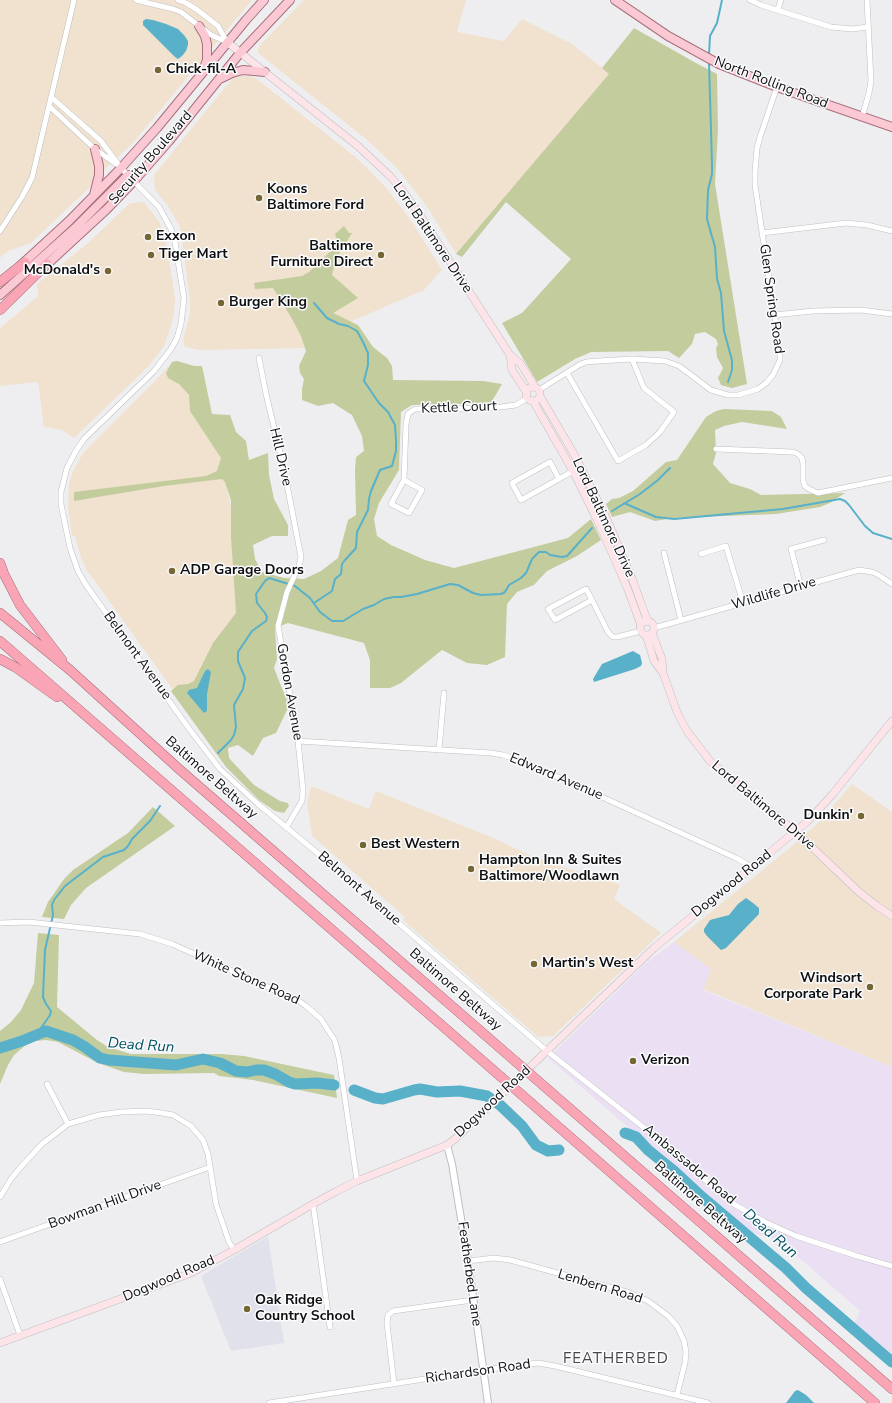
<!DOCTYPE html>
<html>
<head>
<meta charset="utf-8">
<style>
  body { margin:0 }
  canvas { display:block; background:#eeeef1 }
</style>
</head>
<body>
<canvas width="892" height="1403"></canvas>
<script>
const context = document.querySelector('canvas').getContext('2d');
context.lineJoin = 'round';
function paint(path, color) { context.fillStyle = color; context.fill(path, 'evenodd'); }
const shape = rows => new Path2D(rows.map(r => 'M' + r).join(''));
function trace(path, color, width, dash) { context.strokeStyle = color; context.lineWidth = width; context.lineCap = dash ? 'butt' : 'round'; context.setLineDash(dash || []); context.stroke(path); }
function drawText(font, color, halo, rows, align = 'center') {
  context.font = font + ' "Nunito Sans",sans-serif'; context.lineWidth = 3; context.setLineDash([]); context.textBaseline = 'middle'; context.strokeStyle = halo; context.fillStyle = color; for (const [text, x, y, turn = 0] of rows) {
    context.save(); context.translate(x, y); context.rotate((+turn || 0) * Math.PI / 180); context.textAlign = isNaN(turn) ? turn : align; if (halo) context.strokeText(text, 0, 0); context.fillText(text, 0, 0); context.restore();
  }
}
const commercial = shape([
  [0,0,252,0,132,144,107,167,88,189,31,243,8,251,0,258],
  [304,0,466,0,457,32,504,41,522,19,572,44,610,74,456,254,428,208,397,168,366,139,258,53,258,48,264,41],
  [242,76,251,76,257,79,354,156,370,171,388,190,410,219,442,270,424,290,315,337,312,348,200,350,185,347,183,341,190,313,190,299,180,227,168,206,155,190,154,175,226,86,234,78],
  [144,202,160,223,167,246,175,298,174,312,172,323,164,346,148,367,74,438,62,430,44,427,38,382,0,386,0,328,38,296,37,284,88,243,130,203],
  [177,361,194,366,202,366,256,628,214,747,86,569,81,558,75,536,72,536,68,506,69,483,73,471,83,453,156,380,172,362],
  [852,784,892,812,892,1067,703,989,710,969,674,942,792,846,819,822],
  [311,786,369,809,376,791,491,837,532,856,566,868,606,879,620,885,614,899,661,933,553,1036,538,1037,403,920,405,917,312,836,307,803]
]);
const industrial = shape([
  [674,942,711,969,703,990,892,1067,892,1357,854,1324,860,1311,781,1242,748,1231,548,1058,645,964]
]);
const built = shape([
  [268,1236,284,1343,231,1351,201,1276]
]);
const green = shape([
  [634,28,696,63,717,74,718,130,715,184,747,384,732,388,721,385,718,378,723,368,717,357,716,348,718,344,716,339,705,332,695,334,692,344,679,358,668,351,591,352,575,359,537,382,502,323,522,313,571,259,506,202,462,257,456,254,609,74,602,68],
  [344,226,349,233,352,233,336,259,332,275,358,298,333,313,358,325,373,347,387,358,392,366,393,380,483,381,502,384,491,403,412,405,401,412,399,470,379,503,374,519,377,536,391,545,425,560,454,568,568,538,591,519,601,540,577,556,547,571,534,585,517,592,507,604,505,657,487,665,467,663,442,650,401,683,390,688,370,688,370,660,364,643,288,623,275,628,277,659,274,668,289,706,276,733,263,738,253,756,238,745,228,748,229,758,254,785,280,801,288,803,289,806,284,813,275,811,260,801,226,767,171,691,178,685,188,684,194,681,213,643,236,613,231,537,231,500,225,482,222,479,164,486,74,501,74,492,206,476,217,471,221,458,190,411,189,395,179,384,168,378,166,373,172,362,177,361,194,366,202,366,212,414,230,415,236,432,246,441,249,460,268,453,269,475,274,499,288,525,288,536,272,536,253,545,255,559,262,572,284,578,304,579,321,571,338,558,348,520,356,515,355,470,356,457,364,451,362,436,352,415,333,403,318,406,302,400,302,389,304,379,300,373,299,366,306,351,301,336,291,317,273,288,255,289,254,283,302,276,309,272,338,244,335,234],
  [724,409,772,411,781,417,787,429,742,422,724,426,715,430,716,453,713,464,730,483,750,489,761,495,845,493,830,503,820,507,776,514,673,518,655,521,630,512,612,517,606,504,612,499,619,498,633,491,666,462,677,460,706,417,716,411],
  [153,807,175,826,86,888,71,905,64,919,42,917,48,902,64,879,73,870,128,833],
  [38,933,59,935,57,1007,97,1040,108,1047,131,1054,221,1054,244,1056,334,1075,337,1098,253,1080,219,1076,214,1073,144,1074,124,1072,98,1063,58,1042,46,1040,35,1041,27,1044,14,1055,8,1065,0,1084,0,1031,11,1022,21,1010,34,983]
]);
const water = shape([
  [146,19,153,20,166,24,178,29,184,35,188,41,188,45,186,51,182,56,178,59,175,57,143,25,143,21],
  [633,651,640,655,642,663,641,666,635,669,594,682,593,679,602,664],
  [208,669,211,672,207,694,207,711,204,713,187,693,189,690,197,688,205,671],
  [746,898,753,903,759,908,759,914,726,948,721,950,707,936,704,932,704,929,710,920,729,915,738,904],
  [798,1390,806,1395,814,1403,786,1403,795,1391]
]);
const stream = shape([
  [709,55,710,36,717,23,722,0],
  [709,62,712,165,712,174,708,190,707,219,715,247,717,279,721,293,724,331,732,360,732,370,728,382],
  [624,503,656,517,674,519,783,509,840,499,845,501,849,505,865,526,873,533,892,539],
  [612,511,640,494,658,480,670,468],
  [314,603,332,591,335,579,341,574,342,564,345,560,356,548,357,532,368,510,369,499,371,491,380,470,392,466,396,451,396,440,395,425,388,412,379,403,364,381,368,365,368,353,363,342,357,331,348,326,339,324,327,318,314,303],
  [218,753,231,740,234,735,236,727,234,705,243,689,245,678,238,661,238,652,252,631,266,621,267,617,265,613,257,603,256,594,265,581,269,578,295,586,310,598,320,612,332,621,343,621,363,609,374,605,384,599,394,597,401,597,417,594,450,584,458,585,473,593,481,595,501,594,505,592,509,585,521,578,526,573,532,559,539,552,546,552,550,555,562,557,567,556,592,528],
  [37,1034,50,1015,51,1011,46,1004,43,997,45,950,53,915,52,905,54,900,65,886,103,857,124,850,128,846,132,839,150,821,160,806]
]);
const river = shape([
  [0,1048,22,1041,46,1031,73,1040,85,1047,100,1058,109,1060,176,1065,203,1059,220,1063,236,1071,247,1072,256,1070,264,1070,275,1074,289,1082,295,1084,317,1083,334,1085],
  [354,1090,375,1098,383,1099,414,1090,420,1089,437,1092,460,1091,487,1096,500,1105,522,1126,536,1145,548,1151,559,1150],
  [625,1133,636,1137,648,1150,674,1171,702,1197,786,1268,806,1288,892,1362]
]);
const minor = shape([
  [136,0,173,9,181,12,211,35,227,42],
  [178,0,186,3,196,9,218,26,227,42],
  [750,0,761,5,831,27,852,29,868,27],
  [778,9,781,0],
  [51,97,101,141,121,168,159,207,171,229,175,242,184,298,181,324,177,338,171,349,154,371,85,438,77,449,67,468,61,492,61,504,70,548,78,571,86,585,190,730,220,769,258,804,315,851,547,1051,652,1134,732,1203,765,1222,796,1236,857,1256,892,1266],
  [49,106,95,149,116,164],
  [862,117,869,93,871,81,867,0],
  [0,231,22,197,32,178,74,0],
  [762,233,846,223,867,225,892,231],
  [774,315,813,311,861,310,892,314],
  [259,358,266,394,284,469,301,557,299,566,287,592,278,626,298,741,303,790,302,801,299,806,286,828],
  [567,373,618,461,646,445,660,432,674,412,644,388,641,381,632,359],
  [539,390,579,365,586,362,599,361,632,359,665,361,679,366,711,390,728,395,738,395,758,389,766,383,773,375,780,360,780,352,755,185,755,172,757,148,760,137,777,87],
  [716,449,793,452,798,454,802,458,803,464,803,481,805,486,809,489,818,493,892,478],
  [559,479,550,462,512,483,521,500,559,479,573,471],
  [404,480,422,490,409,513,391,504,404,480,406,424,408,414,412,411,415,409,493,408,516,405,528,398],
  [664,553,681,620],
  [701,554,726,546,743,603],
  [801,587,791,549,824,540],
  [592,600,555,620,548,609,586,589,592,600,608,632,613,637,617,637,641,631],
  [654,628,859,570,872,572,877,574,892,584],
  [298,741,491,753,503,755,525,762,736,858,752,867],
  [439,750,444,693],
  [0,923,29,922,56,925,140,934,172,944,299,1001,306,1006,321,1019,335,1041,339,1058,357,1181],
  [47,1084,68,1124],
  [0,1197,11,1179,19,1169,42,1144,68,1124,99,1115,121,1112,146,1111,162,1113,173,1115,181,1120,191,1126,203,1140,208,1154,216,1204,229,1242,234,1250],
  [313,1204,330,1327],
  [0,1242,210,1167],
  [468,1261,494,1258,510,1260,627,1292,648,1301,668,1316,677,1326,684,1341,686,1352,685,1363,677,1395],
  [0,1279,20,1335],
  [394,1384,387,1323,388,1315,393,1311,473,1300],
  [269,1403,483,1370,538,1363,555,1366,708,1403]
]);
const tertiary = shape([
  [447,1145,452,1164,468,1261,488,1403]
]);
const secondary = shape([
  [227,42,359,147,390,176,402,190,418,212,510,355,520,363,535,387],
  [510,355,512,370,527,393],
  '526 394a7 7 0 1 1 14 0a7 7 0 1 1-14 0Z',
  [540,396,574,454,607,519,633,581,648,622],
  [533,401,573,471,601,528,628,590,641,625],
  '640 628a7 7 0 1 1 14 0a7 7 0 1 1-14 0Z',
  [652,633,662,659,663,673],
  [646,635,654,661,663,673,677,712,687,731,710,761,724,773,796,832,859,892,877,906,892,916],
  [0,1343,191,1273,234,1250,313,1204,335,1192,357,1181,447,1145,455,1139,654,948,808,821,832,795,892,721]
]);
const primary = shape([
  [615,0,668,36,719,64,777,87,892,127],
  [199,26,205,36,207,44,207,60,204,68],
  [222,78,232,73,243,70,265,72],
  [94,195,99,175,99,166,95,149],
  [20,266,69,221,121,168,157,128,246,20,264,0],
  [43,268,107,209,134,181,169,141,240,53,290,0],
  [0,295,75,228,128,175]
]);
const motorway = shape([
  [0,282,25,262],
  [0,310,47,264],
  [0,563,4,574,20,605,62,660],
  [0,613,70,670,179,769,515,1061],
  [0,641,500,1076],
  [0,659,15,667,57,697],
  [537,1080,892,1389],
  [522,1095,875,1403]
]);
const motorwayBridge = shape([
  [515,1061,537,1080],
  [500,1076,522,1095]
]);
const markers = [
  [158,70,4,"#756634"],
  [259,198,4,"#756634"],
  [148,237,4,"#756634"],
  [151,255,4,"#756634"],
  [381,255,4,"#756634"],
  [108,271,4,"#756634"],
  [221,303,4,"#756634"],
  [172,571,4,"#756634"],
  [861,816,4,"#756634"],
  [363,845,4,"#756634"],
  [471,869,4,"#756634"],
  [534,964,4,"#756634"],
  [870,987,4,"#756634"],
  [633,1061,4,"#756634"],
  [247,1309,4,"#756634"]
];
const poiNames = [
  ["Chick-fil-A",166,70],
  ["Koons",267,190],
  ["Baltimore Ford",267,206],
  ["Exxon",156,237],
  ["Baltimore",373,247,"right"],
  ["Furniture Direct",373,263,"right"],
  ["Tiger Mart",159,255],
  ["McDonald's",100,271,"right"],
  ["Burger King",229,303],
  ["ADP Garage Doors",180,571],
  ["Dunkin'",853,816,"right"],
  ["Best Western",371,845],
  ["Hampton Inn & Suites",479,861],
  ["Baltimore/Woodlawn",479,877],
  ["Martin's West",542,964],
  ["Windsort",862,979,"right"],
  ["Corporate Park",862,995,"right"],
  ["Verizon",641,1061],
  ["Oak Ridge",255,1301],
  ["Country School",255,1317]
];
const streetNames = [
  ["North Rolling Road",771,83,21],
  ["Security Boulevard",151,158,-49],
  ["Lord Baltimore Drive",432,238,56],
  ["Glen Spring Road",771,299,82],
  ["Kettle Court",459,408,-2],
  ["Hill Drive",280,457,77],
  ["Lord Baltimore Drive",603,518,65],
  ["Wildlife Drive",774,594,-16],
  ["Belmont Avenue",137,656,54],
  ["Gordon Avenue",289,692,80],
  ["Edward Avenue",556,777,23],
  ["Baltimore Beltway",211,778,41],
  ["Lord Baltimore Drive",763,806,40],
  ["Dogwood Road",732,884,-39],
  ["Belmont Avenue",359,889,41],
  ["White Stone Road",246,978,24],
  ["Baltimore Beltway",455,990,41],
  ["Dogwood Road",493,1102,-43],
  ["Ambassador Road",689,1165,40],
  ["Baltimore Beltway",700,1203,41],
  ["Bowman Hill Drive",105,1205,-20],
  ["Featherbed Lane",469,1274,82],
  ["Dogwood Road",169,1279,-23],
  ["Lenbern Road",600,1287,17],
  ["Richardson Road",478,1372,-8]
];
const waterNames = [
  ["Dead Run",141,1046,4],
  ["Dead Run",770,1234,41]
];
const neighbourhoodNames = [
  ["FEATHERBED",616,1359]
];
paint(commercial, '#f1e2cf');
paint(industrial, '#ebdff4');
paint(built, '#e0e1eb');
paint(green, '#c3cc9d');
paint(water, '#58b0c9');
trace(stream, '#58b0c9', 2);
trace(river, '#58b0c9', 11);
trace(minor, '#bebfc1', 6);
trace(tertiary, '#bebfc1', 8);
trace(secondary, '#bebfc1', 8);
trace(primary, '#a7707b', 10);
trace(motorway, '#a7707b', 10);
trace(minor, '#fff', 5);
trace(tertiary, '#fff', 6);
trace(secondary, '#fde4e9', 7);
trace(primary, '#fbc9d3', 8);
trace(motorway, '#f9a5b5', 9);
trace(motorwayBridge, '#a7707b', 10, []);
trace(motorwayBridge, '#f9a5b5', 9);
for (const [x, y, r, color] of markers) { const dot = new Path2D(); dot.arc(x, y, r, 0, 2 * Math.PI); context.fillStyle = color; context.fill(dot); trace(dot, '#fbfcfe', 1.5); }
drawText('bold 14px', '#0f0f10', '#fbfcfe', poiNames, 'left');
drawText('14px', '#0f0f10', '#fbfcfe', streetNames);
drawText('italic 15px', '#005061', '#fbfcfe', waterNames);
context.letterSpacing = '1px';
drawText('15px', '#464648', '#fbfcfe', neighbourhoodNames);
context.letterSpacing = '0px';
</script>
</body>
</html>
